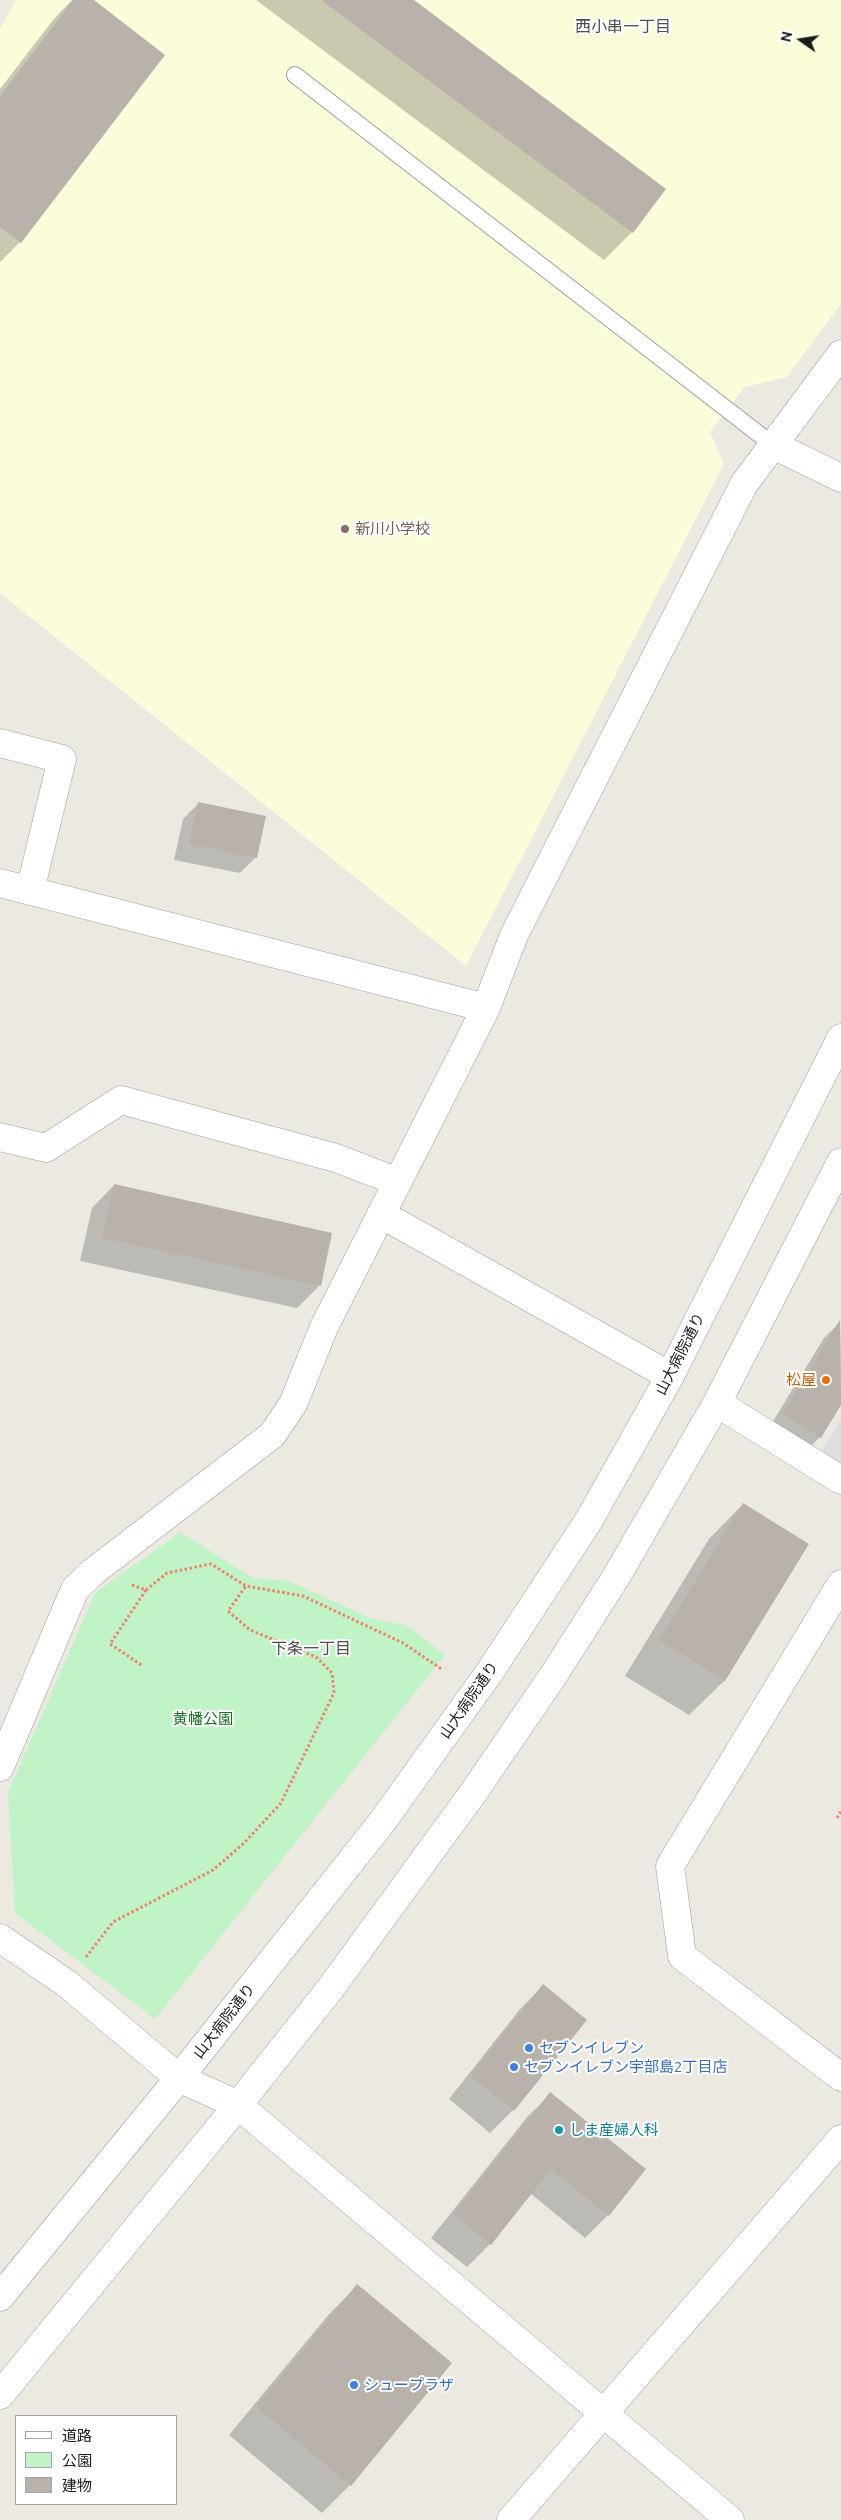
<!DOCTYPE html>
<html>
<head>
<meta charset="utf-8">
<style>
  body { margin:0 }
  #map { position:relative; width:841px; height:2520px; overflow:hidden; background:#ece9e1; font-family:Ubuntu,"Noto Sans JP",sans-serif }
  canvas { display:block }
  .legend { position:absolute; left:15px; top:2415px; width:162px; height:90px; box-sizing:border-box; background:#fff; border:1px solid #a4a4a4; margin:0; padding:6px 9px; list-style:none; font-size:15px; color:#1b1b1b }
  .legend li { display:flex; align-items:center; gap:10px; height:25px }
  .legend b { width:25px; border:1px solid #a4a4a4 }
  .north { position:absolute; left:776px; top:15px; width:50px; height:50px; -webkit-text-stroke:4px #fff; paint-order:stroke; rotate:283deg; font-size:14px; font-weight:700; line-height:20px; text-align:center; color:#1b1b1b }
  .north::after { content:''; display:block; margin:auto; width:18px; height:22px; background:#1b1b1b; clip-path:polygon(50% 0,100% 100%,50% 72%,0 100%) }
</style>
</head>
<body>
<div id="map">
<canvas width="841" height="2520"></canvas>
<ul class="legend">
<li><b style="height:6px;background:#fff"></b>道路</li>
<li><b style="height:14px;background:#c0f3c6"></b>公園</li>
<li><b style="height:14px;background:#b8b2ab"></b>建物</li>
</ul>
<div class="north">N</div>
</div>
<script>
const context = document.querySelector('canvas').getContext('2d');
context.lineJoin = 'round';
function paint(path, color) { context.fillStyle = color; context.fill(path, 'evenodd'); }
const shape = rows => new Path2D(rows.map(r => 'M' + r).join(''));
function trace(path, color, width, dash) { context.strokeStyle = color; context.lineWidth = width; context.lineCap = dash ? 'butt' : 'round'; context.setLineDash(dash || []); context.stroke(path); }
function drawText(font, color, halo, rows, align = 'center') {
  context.font = font + ' Ubuntu,"Noto Sans JP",sans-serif'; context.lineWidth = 4; context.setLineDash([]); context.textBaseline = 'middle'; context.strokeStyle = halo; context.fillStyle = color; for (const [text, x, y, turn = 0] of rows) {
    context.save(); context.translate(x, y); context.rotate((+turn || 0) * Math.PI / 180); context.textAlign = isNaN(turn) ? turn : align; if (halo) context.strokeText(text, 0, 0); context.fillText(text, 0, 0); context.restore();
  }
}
const education = shape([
  [16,0,841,0,841,304,787,377,745,387,710,432,724,464,466,966,0,593,0,28]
]);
const park = shape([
  [181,1532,252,1578,289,1581,370,1618,406,1625,445,1655,155,2019,15,1913,8,1793,95,1593]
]);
const parking = shape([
  [841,1419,841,1464,821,1452]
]);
const shadow = shape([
  [72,0,92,0,20,242,0,262,0,89,53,20],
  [256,0,411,0,632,232,604,260],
  [199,803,256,857,240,873,174,860,183,819],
  [114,1185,319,1286,297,1308,80,1261,92,1208],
  [840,1322,841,1403,820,1437,804,1453,767,1431,824,1338],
  [743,1504,808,1544,724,1681,689,1715,625,1676,709,1539],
  [543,1986,585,2020,513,2110,490,2133,449,2099,520,2009],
  [551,2094,608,2215,585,2238,530,2193,490,2244,467,2267,431,2238,528,2116],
  [357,2286,350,2485,322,2513,229,2435,329,2314]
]);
const building = shape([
  [73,0,94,0,165,55,21,243,0,227,0,96],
  [321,0,414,0,666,189,633,233],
  [198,802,266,816,257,858,189,844],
  [114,1184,332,1233,321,1286,102,1238],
  [840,1320,841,1405,821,1438,782,1414],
  [743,1503,809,1544,725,1681,659,1640],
  [543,1984,587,2020,514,2111,470,2076],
  [550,2092,646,2169,609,2216,551,2169,491,2245,453,2214],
  [357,2284,452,2363,351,2486,256,2407]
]);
const path = shape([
  [132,1585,146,1590,110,1644,143,1666],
  [146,1590,167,1573,211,1564,246,1586,303,1596,403,1643,443,1670],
  [837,1818,841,1811],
  [86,1957,113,1922,213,1870,243,1844,281,1803,334,1693,332,1673,316,1657,250,1630,228,1611,246,1586]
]);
const service = shape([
  [295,75,773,445]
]);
const minor = shape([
  [773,445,841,478],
  [0,743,62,759,30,891],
  [0,883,486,1008],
  [0,1137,46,1148,121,1100,336,1158,398,1182],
  [381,1214,670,1376],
  [717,1403,841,1480],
  [841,1584,670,1866,682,1956,841,2077],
  [0,1767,75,1589,94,1571,272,1435,293,1404,324,1327,486,1008,514,935,744,484,841,354],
  [0,1938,66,1983,179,2078],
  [511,2520,841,2139]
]);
const tertiary = shape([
  [179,2078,238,2105,730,2520],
  [0,2297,179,2078,382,1822,491,1670,589,1520,670,1376,841,1038],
  [0,2395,238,2105,330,1989,473,1793,555,1673,616,1577,717,1403,841,1162]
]);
const markers = [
  [345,529,5,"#8d6e63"],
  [826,1380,5,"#e8710a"],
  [529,2048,5,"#3f7fe0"],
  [514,2067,5,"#3f7fe0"],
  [559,2130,5,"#0f9aa8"],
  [354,2385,5,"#3f7fe0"]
];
const educationNames = [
  ["新川小学校",355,529]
];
const streetNames = [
  ["山大病院通り",680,1354,-63],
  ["山大病院通り",469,1700,-55],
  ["山大病院通り",224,2021,-52]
];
const foodNames = [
  ["松屋",816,1380]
];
const parkNames = [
  ["黄幡公園",203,1719]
];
const shopNames = [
  ["セブンイレブン",539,2048],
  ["セブンイレブン宇部島2丁目店",524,2067],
  ["シュープラザ",364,2385]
];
const cultureNames = [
  ["しま産婦人科",569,2130]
];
const neighbourhoodNames = [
  ["西小串一丁目",623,27],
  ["下条一丁目",311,1649]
];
paint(education, '#fafcda');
paint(park, '#c0f3c6');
paint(parking, '#dfdfdf');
paint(shadow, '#0003');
paint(building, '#b8b2ab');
trace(service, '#9f9f9f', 18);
trace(minor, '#9f9f9f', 29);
trace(tertiary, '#9f9f9f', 29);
trace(path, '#ed8371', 3, [2.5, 2.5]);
trace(service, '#fff', 16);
trace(minor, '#fff', 28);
trace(tertiary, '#fff', 28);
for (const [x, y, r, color] of markers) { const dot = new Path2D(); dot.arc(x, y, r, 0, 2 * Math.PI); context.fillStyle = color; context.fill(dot); trace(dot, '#fff', 2); }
drawText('15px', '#785e54', '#fff', educationNames, 'left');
drawText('15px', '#1b1b1b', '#fff', streetNames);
drawText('15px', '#c56008', '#fff', foodNames, 'right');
drawText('15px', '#146e1f', '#fff', parkNames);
drawText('15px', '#366cbe', '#fff', shopNames, 'left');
drawText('15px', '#0d838f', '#fff', cultureNames, 'left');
drawText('16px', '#4e4e4e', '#fff', neighbourhoodNames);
</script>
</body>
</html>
